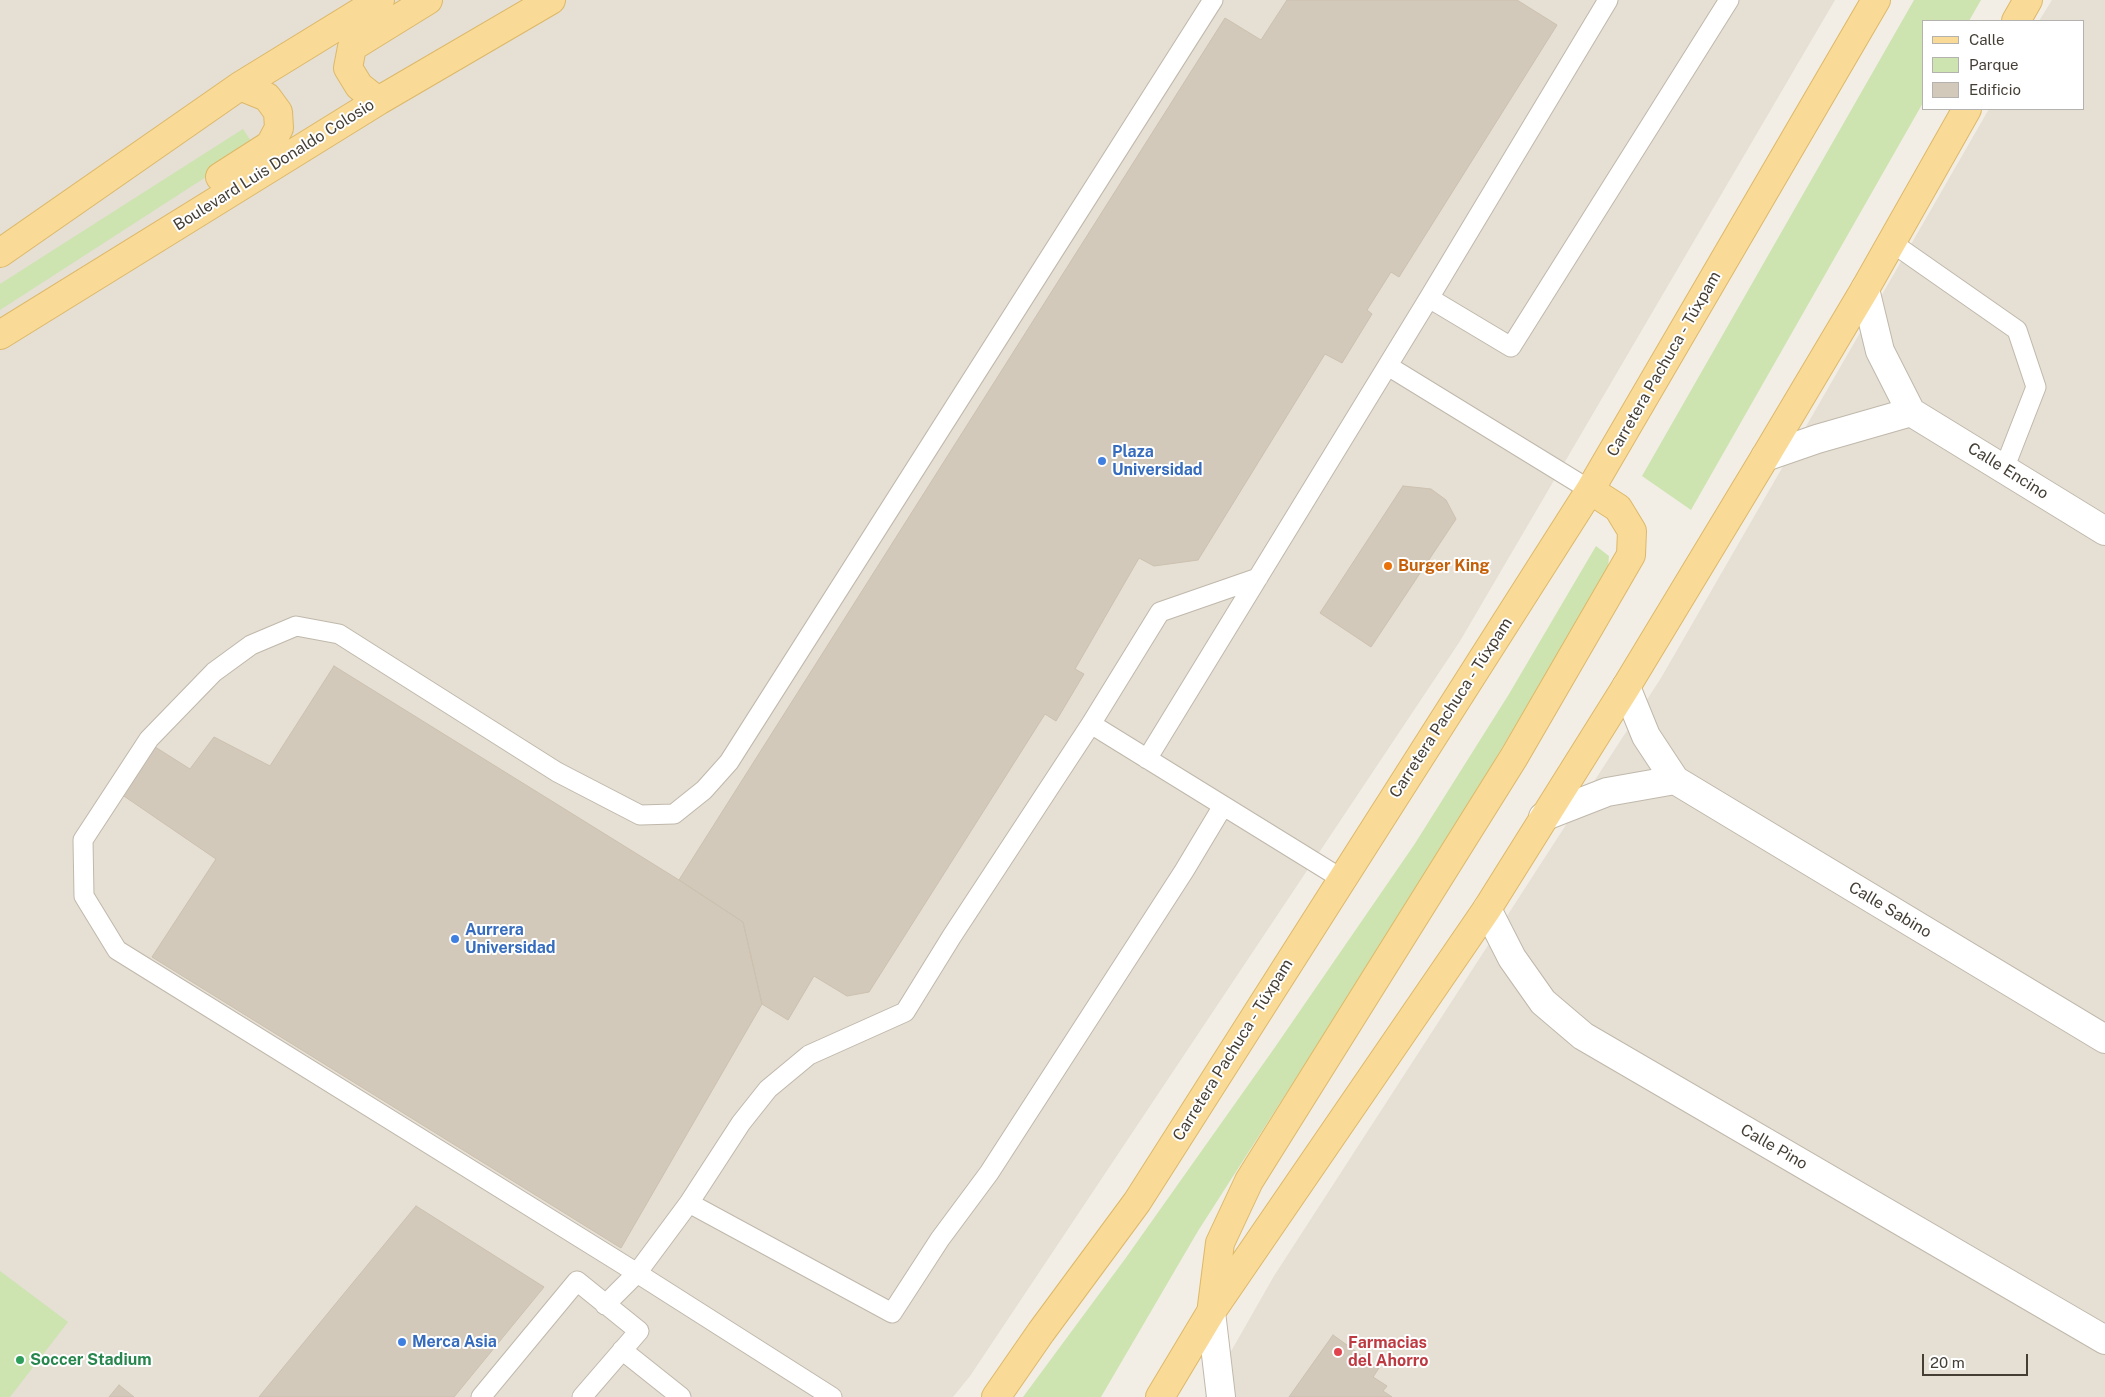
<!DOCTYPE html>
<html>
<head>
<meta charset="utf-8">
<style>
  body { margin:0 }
  #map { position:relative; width:2105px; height:1397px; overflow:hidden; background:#f2eee5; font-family:"Public Sans",sans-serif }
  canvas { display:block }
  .legend { position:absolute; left:1922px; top:20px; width:162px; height:90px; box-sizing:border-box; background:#fff; border:1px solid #b4b2ae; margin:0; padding:6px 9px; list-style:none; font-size:15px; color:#443e35 }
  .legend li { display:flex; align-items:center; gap:10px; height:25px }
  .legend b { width:25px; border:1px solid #b4b2ae }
  .scale { position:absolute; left:1922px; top:1354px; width:106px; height:22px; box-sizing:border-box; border:2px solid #443e35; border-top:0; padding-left:6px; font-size:15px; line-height:18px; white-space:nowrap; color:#443e35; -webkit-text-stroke:4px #fff; paint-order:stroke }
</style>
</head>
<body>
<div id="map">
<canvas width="2105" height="1397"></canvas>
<ul class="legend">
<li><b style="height:6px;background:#f9db97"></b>Calle</li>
<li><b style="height:14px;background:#cde4b0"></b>Parque</li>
<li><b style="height:14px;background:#d3c9bb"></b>Edificio</li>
</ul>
<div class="scale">20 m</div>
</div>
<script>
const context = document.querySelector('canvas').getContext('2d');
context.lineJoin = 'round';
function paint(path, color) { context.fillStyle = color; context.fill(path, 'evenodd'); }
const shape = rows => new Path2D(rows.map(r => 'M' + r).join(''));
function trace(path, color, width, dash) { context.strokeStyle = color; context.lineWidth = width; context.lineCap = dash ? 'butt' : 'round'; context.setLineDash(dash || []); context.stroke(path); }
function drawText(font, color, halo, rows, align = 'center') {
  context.font = font + ' "Public Sans",sans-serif'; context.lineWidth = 4; context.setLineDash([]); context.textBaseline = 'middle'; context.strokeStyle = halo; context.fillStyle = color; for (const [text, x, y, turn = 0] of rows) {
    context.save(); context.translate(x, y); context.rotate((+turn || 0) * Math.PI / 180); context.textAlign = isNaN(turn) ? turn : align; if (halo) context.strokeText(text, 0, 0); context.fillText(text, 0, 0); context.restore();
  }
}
const residential = shape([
  [0,0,1835,0,1460,641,970,1376,953,1397,0,1397],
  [2052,0,2105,0,2105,1397,1205,1397,1274,1276,1661,678,1989,109,2084,109,2084,21,2039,21]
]);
const green = shape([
  [1914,0,1981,0,1969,21,1924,21,1924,101,1691,510,1642,476],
  [243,129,254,146,0,310,0,284],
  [1596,546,1609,556,1608,569,1435,861,1198,1231,1101,1397,1023,1397,1125,1259,1273,1050,1414,845,1509,694],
  [0,1271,68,1322,10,1397,0,1397]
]);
const building = shape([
  [1287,0,1517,0,1557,25,1399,277,1391,272,1367,310,1372,314,1342,363,1325,354,1198,560,1154,566,1139,558,1075,669,1084,674,1056,721,1045,714,869,992,847,996,814,976,788,1020,762,1004,743,922,679,880,1225,18,1261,40,1287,0],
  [1403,486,1431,489,1446,500,1456,519,1371,647,1320,613,1403,486],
  [334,666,679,880,743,922,762,1004,621,1248,152,957,216,859,121,794,152,745,190,769,214,737,270,766,334,666],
  [416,1206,544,1287,454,1397,259,1397,416,1206],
  [1333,1335,1379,1368,1373,1377,1387,1386,1383,1391,1392,1397,1289,1397,1333,1335],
  [119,1385,134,1397,109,1397,119,1385]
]);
const service = shape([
  [1891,242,2017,330,2036,387,2004,469],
  [1429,298,1511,347,1729,0],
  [1388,366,1590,490],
  [1091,724,1342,879],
  [1147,759,1429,298,1608,0],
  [689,1203,892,1313,940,1239,989,1173,1184,871,1223,806],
  [605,1305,637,1273,689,1203,741,1123,768,1089,809,1055,905,1012,952,936,1091,724,1160,612,1258,578],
  [622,1350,681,1397],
  [481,1397,577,1281,639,1331,582,1397],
  [832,1397,637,1273,117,950,84,896,83,840,149,739,214,672,251,645,296,626,339,634,557,772,640,815,674,814,704,790,729,762,1213,0]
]);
const minor = shape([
  [1865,289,1880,351,1911,412,2105,531],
  [1765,457,1817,439,1911,412],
  [1626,687,1646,736,1675,780,2105,1039],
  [1543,817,1607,792,1675,780],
  [1487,909,1512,958,1543,1002,1583,1036,2105,1340]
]);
const tertiary = shape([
  [1211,1312,1221,1397]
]);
const primary = shape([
  [2016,21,2028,0],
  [378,101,359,86,348,68,352,47,428,0],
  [220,177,270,145,279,128,278,112,267,97,240,86],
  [0,253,240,86,380,0],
  [0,335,378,101,551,0],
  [1212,1306,1220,1243,1249,1181,1514,757,1631,555,1632,531,1618,508,1590,490],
  [996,1397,1041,1332,1137,1202,1590,490,1876,0],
  [1160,1397,1211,1312,1487,909,1626,687,1765,457,1865,289,1967,109]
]);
const markers = [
  [1102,461,5,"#3f7fe0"],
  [1388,566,5,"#e8710a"],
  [455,939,5,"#3f7fe0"],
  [402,1342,5,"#3f7fe0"],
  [1338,1352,5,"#e0444e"],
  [20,1360,5,"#2e9e5b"]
];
const streetNames = [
  ["Boulevard Luis Donaldo Colosio",274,165,-32],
  ["Carretera Pachuca - Túxpam",1664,364,-60],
  ["Calle Encino",2008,471,32],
  ["Carretera Pachuca - Túxpam",1451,708,-57],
  ["Calle Sabino",1890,910,31],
  ["Carretera Pachuca - Túxpam",1233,1050,-58],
  ["Calle Pino",1774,1147,30]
];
const shopNames = [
  ["Plaza",1112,452],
  ["Universidad",1112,470],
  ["Aurrera",465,930],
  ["Universidad",465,948],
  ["Merca Asia",412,1342]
];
const foodNames = [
  ["Burger King",1398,566]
];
const healthNames = [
  ["Farmacias",1348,1343],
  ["del Ahorro",1348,1361]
];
const leisureNames = [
  ["Soccer Stadium",30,1360]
];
paint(residential, '#e5dfd4');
paint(green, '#cde4b0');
paint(building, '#d3c9bb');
trace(building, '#cdc1af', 1);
trace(service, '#c0b8ab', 21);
trace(minor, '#c0b8ab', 30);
trace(tertiary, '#c0b8ab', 30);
trace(primary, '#ddb868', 30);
trace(service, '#fff', 19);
trace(minor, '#fff', 28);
trace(tertiary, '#fff', 28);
trace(primary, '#f9db97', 28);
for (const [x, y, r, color] of markers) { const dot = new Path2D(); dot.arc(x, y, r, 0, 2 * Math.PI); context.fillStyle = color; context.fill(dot); trace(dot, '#fff', 2); }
drawText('16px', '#443e35', '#fff', streetNames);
drawText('bold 16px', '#366cbe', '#fff', shopNames, 'left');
drawText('bold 16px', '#c56008', '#fff', foodNames, 'left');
drawText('bold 16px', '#be3a42', '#fff', healthNames, 'left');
drawText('bold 16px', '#27864d', '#fff', leisureNames, 'left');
</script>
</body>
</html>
